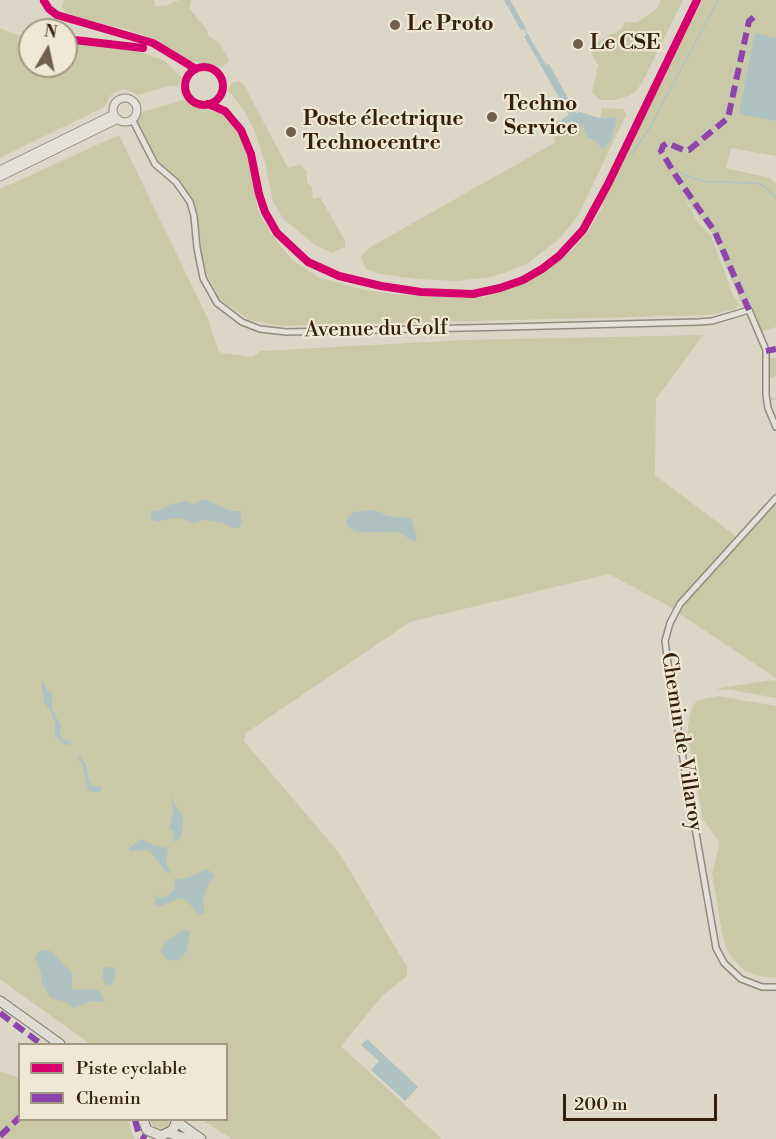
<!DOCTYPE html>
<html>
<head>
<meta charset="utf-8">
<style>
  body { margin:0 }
  #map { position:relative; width:776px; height:1139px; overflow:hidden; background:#dcd6c6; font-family:"Libre Bodoni",serif }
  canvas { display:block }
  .legend { position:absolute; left:18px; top:1043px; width:210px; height:78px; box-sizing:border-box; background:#eee8d4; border:2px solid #a49883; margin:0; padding:8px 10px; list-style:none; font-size:18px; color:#352109 }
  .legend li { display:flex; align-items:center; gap:12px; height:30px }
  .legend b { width:30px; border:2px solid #a49883 }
  .north { position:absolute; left:18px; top:18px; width:60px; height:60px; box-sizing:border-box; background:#eee8d4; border:2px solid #a49883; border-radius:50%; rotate:9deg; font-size:16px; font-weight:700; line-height:24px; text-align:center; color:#352109 }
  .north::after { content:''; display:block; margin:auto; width:21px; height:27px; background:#6f604b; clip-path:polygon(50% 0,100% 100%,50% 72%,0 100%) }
  .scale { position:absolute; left:563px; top:1094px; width:154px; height:27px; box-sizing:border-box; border:3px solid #352109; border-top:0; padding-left:8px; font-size:18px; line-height:21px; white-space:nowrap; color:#352109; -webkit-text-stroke:4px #eee8d4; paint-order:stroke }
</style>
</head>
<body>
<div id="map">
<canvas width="776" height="1139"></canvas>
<ul class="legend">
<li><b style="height:8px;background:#d6006c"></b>Piste cyclable</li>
<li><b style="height:8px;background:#8e44ad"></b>Chemin</li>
</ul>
<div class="north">N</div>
<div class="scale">200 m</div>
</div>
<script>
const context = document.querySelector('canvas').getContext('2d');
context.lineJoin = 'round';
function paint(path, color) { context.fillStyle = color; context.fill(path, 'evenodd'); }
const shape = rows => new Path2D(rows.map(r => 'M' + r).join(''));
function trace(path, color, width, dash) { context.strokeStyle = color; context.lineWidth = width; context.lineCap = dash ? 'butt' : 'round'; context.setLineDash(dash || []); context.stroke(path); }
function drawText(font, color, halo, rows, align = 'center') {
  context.font = font + ' "Libre Bodoni",serif'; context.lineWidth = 4.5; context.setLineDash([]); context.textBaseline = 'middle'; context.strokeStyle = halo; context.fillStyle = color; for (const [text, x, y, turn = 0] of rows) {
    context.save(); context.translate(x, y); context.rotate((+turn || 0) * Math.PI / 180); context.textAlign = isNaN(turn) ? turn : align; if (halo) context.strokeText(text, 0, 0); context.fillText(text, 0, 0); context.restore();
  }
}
const green = shape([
  [64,0,154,0,155,6,158,7,164,5,166,6,179,0,190,0,191,3,189,8,207,30,208,36,219,42,229,60,228,63,221,67,206,63,190,61,155,39,125,29,73,16,65,12,62,6],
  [661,0,683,0,643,81,637,90,628,96,615,100,600,100,592,92,597,73,596,70,599,67,591,52,599,50,595,43,622,29,625,22,637,22,657,9],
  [702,0,776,0,776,156,731,148,726,168,770,178,776,184,776,327,763,331,771,359,776,358,776,376,770,379,769,396,776,399,771,400,771,409,768,394,768,358,750,309,743,308,712,233,684,198,699,224,711,235,733,295,739,304,736,309,710,315,280,326,250,320,220,300,206,273,201,249,199,224,193,204,181,185,153,157,135,122,141,112,184,100,196,107,221,113,239,135,249,158,258,211,269,231,292,260,320,278,366,290,400,295,467,298,484,297,533,279,572,250,589,230,603,206,601,204],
  [0,28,14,34,30,37,30,66,66,66,66,42,136,50,165,61,182,78,178,86,170,86,138,95,125,89,117,91,111,95,104,107,0,158],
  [239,81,244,85,288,168,301,164,307,172,307,182,312,187,313,199,320,197,345,241,345,247,332,253,317,246,283,219,272,199,265,162,254,129,245,112,228,90,232,83],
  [602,108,623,109,626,115,623,121,578,216,559,239,528,263,507,272,490,277,456,281,417,279,381,274,366,269,361,257,367,249,556,142,548,126,562,119,561,130,563,132,572,128,575,130,583,126,590,140,597,142,602,150,609,143,616,119,613,117,600,118],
  [119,135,208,319,218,350,222,353,251,357,261,351,465,340,703,335,656,399,655,475,741,540,776,502,776,678,665,604,609,574,410,622,246,733,244,741,340,854,407,967,407,976,382,996,341,1046,442,1139,232,1139,202,1120,226,1120,226,1044,90,1044,0,979,0,189],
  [771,680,776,681,776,698,731,690,715,689],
  [718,696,776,706,776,978,759,976,745,971,734,960,728,951,723,938,712,873,719,846,718,840,703,820,688,736,688,724,693,705,698,700],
  [0,1071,19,1078,20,1120,128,1120,134,1139,0,1139],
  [150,1120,173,1120,168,1128,161,1130,155,1128]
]);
const water = shape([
  [504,0,510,0,526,28,521,30],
  [755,33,776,38,776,121,739,114],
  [528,34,546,65,549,64,576,113,580,112,600,118,615,117,616,122,610,142,602,150,597,142,587,138,583,126,574,130,572,128,561,131,562,119,569,115,524,36],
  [204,499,231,511,240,511,242,522,240,527,232,528,221,522,203,520,193,523,184,519,175,518,156,522,151,518,151,511,158,511,167,506,185,501,194,504],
  [375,510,388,516,411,518,417,538,416,541,412,541,402,534,395,532,356,532,347,525,347,519,354,512],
  [41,682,44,682,46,689,52,694,52,709,61,726,60,735,62,739,71,742,71,746,63,743,55,736,55,720,52,717,52,712,45,704],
  [77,756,80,756,86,765,89,782,93,786,102,787,100,792,91,792,88,790,83,766],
  [171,793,174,804,182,814,183,820,182,834,179,840,174,842,173,831,169,828,173,812],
  [141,839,155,846,168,848,166,861,171,874,165,871,155,857,149,851,144,850,130,851,129,848],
  [207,869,215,875,207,886,203,900,205,913,203,915,197,913,188,902,180,898,161,906,155,905,156,899,153,894,158,898,165,897,170,894,174,890,175,878,184,879],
  [183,930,190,932,187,951,180,959,176,961,166,959,161,952,165,942],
  [43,950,51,951,72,973,72,989,98,990,105,1002,90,1001,74,1008,65,1002,51,998,42,983,41,973,35,957,38,953],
  [107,967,111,967,116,971,113,983,110,985,106,985,102,976,103,969],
  [367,1039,418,1087,405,1101,371,1070,379,1061,361,1045]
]);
const stream = shape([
  [523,27,528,36],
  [632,154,650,127,718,0],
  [678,172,692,178,709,182,756,183,764,186,776,198]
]);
const minor = shape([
  [132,119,155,164,176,182,190,202,194,216,197,248,203,278,217,303,242,322,260,329,286,332,507,327,698,322,712,321,749,310,766,350,766,395,768,408,776,427],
  [776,498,680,604,670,623,665,641,673,701,716,948,724,963,741,979,762,987,776,987]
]);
const tertiary = shape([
  '113 110a12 12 0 1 1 24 0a12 12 0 1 1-24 0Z',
  [0,170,114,114],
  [0,177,118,119]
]);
const primary = shape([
  [0,1001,60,1044],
  [143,1120,147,1130,161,1136,173,1130,177,1120],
  [177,1122,201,1139],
  [169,1133,188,1139]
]);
const quiet = shape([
  [749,310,715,232,676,176,661,151,663,146,667,143,683,150,689,150,728,118,749,21,754,17],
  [766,351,776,349],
  [0,1013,41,1044],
  [135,1120,139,1135,146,1139],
  [0,1136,20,1117]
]);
const cycleway = shape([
  [44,1,49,9,57,15,153,43,196,69],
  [66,39,143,48],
  '185 86a19 19 0 1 1 38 0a19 19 0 1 1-38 0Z',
  [208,104,225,111,241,130,251,154,259,194,265,212,277,233,308,262,339,276,381,286,421,292,473,294,500,288,523,280,542,269,559,256,583,230,608,184,697,0]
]);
const markers = [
  [395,25,6,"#6f604b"],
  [578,44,6,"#6f604b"],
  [492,117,6,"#6f604b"],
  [291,132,6,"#6f604b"]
];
const poiNames = [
  ["Le Proto",407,25],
  ["Le CSE",590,44],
  ["Techno",504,105],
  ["Service",504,129],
  ["Poste électrique",303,120],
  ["Technocentre",303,144]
];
const streetNames = [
  ["Avenue du Golf",376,330,-1],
  ["Chemin de Villaroy",681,742,81]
];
paint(green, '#c9c9a7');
paint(water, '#afc1c0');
trace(stream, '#afc1c0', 1.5);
trace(minor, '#918b7e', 8);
trace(tertiary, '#918b7e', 9);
trace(primary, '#787266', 11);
trace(minor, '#e4e1d9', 5);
trace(tertiary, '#e4e1d9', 7);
trace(primary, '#dfdcd3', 9);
trace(quiet, '#8e44ad', 6, [12, 6]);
trace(cycleway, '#d6006c', 8);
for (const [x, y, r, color] of markers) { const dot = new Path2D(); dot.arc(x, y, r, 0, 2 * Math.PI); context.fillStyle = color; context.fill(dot); trace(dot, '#eee8d4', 2); }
drawText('bold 21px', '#352109', '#eee8d4', poiNames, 'left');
drawText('21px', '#352109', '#eee8d4', streetNames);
</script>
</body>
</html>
